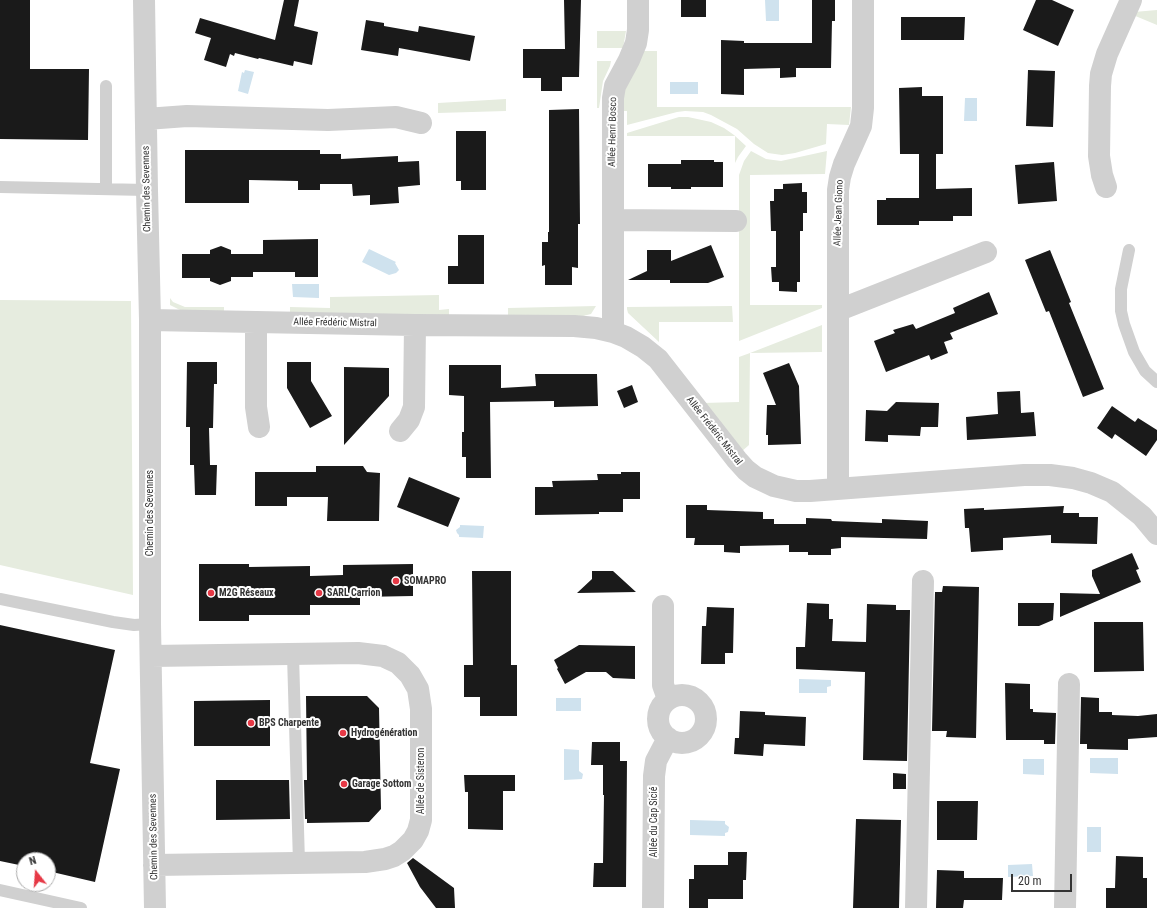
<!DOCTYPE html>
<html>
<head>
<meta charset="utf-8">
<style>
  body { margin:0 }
  #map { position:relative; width:1157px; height:908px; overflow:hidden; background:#fff; font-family:"Roboto Condensed",sans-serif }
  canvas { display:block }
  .north { position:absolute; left:16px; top:852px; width:40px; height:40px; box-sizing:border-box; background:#fff; border:1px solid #adadad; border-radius:50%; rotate:343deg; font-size:11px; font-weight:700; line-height:16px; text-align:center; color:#333 }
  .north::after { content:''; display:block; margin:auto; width:14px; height:18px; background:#e63946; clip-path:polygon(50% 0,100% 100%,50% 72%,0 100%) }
  .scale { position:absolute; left:1011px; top:874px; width:61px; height:18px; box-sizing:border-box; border:2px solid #333; border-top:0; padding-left:5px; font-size:12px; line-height:14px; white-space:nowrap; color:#333; -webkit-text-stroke:3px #fff; paint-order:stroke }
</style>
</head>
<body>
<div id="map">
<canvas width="1157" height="908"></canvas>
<div class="north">N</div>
<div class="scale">20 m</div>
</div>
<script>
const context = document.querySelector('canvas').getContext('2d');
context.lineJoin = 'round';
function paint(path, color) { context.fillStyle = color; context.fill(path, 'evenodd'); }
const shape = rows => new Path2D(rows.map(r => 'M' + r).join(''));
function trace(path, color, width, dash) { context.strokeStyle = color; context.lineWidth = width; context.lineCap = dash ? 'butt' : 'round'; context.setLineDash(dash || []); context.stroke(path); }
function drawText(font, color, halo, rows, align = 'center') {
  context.font = font + ' "Roboto Condensed",sans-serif'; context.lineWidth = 4; context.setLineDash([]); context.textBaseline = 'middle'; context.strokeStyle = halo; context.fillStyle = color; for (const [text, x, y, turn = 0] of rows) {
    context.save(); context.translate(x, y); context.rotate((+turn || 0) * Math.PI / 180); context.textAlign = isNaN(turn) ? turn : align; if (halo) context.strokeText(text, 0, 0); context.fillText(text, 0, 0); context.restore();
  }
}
const green = shape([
  [1157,10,1157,25,1133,15,1134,12],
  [597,31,626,31,623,48,597,48],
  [644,51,657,51,657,107,851,107,849,125,827,124,826,144,795,153,782,155,768,153,754,144,737,129,711,115,703,112,685,111,677,112,627,125,627,111,622,111,622,94],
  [597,61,611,61,610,66,603,81,599,108,597,108],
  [506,99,506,111,438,113,438,103],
  [679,117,688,117,711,122,724,128,734,135,746,146,738,157,735,163,735,136,627,136,627,133],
  [751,151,766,159,781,161,827,151,825,174,750,175,750,305,822,305,822,308,739,341,739,175,744,161],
  [439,295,439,310,449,309,449,315,290,313,290,307,330,308,330,297],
  [170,298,173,302,185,307,224,307,224,312,182,311,170,305],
  [0,300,131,301,133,595,0,565],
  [596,306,591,314,583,316,508,315,508,308],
  [732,306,733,322,659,322,659,342,628,313,627,309,627,307],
  [822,325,822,352,750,353,749,445,741,452,703,403,739,402,739,357,750,353]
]);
const water = shape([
  [765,0,779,0,779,21,766,21],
  [245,70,254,72,248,94,238,91,242,72,244,73],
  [670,82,698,82,698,94,670,94],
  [965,98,977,98,977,121,964,121],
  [369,249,396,262,395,263,399,270,396,273,389,275,362,262],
  [292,284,319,284,319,298,293,297],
  [460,525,484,526,483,538,459,537,459,535,457,533,456,530,460,527],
  [799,679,831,680,831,686,827,687,827,693,799,693],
  [556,698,581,698,581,711,556,711],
  [564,749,579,750,579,771,583,774,582,779,564,780],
  [1090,758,1118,758,1118,774,1090,773],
  [1023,759,1044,759,1044,775,1023,774],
  [690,820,725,821,725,824,729,827,728,832,725,833,725,836,690,835],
  [1087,827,1101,827,1101,852,1087,852],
  [1032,864,1033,876,1008,877,1008,865]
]);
const building = shape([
  [0,0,30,0,30,69,89,69,88,140,0,139],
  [284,0,299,0,294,26,318,32,312,65,294,61,293,66,259,58,258,59,235,53,234,56,230,54,226,67,204,60,211,38,195,33,200,18,275,40],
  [564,0,581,0,579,77,562,77,562,91,541,91,541,78,523,78,523,49,565,49],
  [681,0,706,0,706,17,681,17],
  [812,0,835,0,835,21,832,21,831,68,796,68,796,77,780,78,780,68,744,69,744,95,721,94,721,40,744,41,744,43,812,43],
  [1036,0,1052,0,1074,10,1058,46,1023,30],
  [901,17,965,17,964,40,901,40],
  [366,20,384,23,384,26,418,32,419,26,475,36,470,61,399,48,398,56,361,50],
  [1028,70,1055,71,1053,127,1026,126],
  [922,87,922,96,943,96,943,154,936,154,936,189,972,188,972,216,953,216,953,221,919,221,919,225,877,225,877,200,886,200,886,198,919,198,919,154,900,154,899,88],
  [579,109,580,224,578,224,578,268,572,267,572,285,545,285,545,265,542,266,542,242,548,242,548,232,549,232,549,110],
  [456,131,486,131,486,190,461,190,461,181,456,181],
  [185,150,320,150,320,154,341,154,341,159,398,156,398,162,419,161,420,185,398,187,399,203,370,205,370,195,353,196,352,184,320,184,320,190,298,190,298,181,249,180,249,203,185,203],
  [681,160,714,160,714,162,723,162,723,187,691,187,691,189,671,189,671,187,648,187,648,164,681,164],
  [1054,162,1057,201,1018,204,1015,165],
  [802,183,802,192,807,192,807,213,803,213,803,231,800,231,800,282,797,282,797,292,779,291,779,282,772,282,771,267,776,267,776,231,771,231,770,201,774,201,774,189,783,189,783,184],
  [458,235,484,235,484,284,448,284,448,266,458,266],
  [318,239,318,277,295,277,295,272,253,272,253,277,231,277,231,281,220,285,210,281,210,278,182,278,182,254,210,254,210,250,221,246,231,250,231,254,263,254,263,240],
  [711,245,724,277,708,283,670,283,670,280,628,280,647,271,647,250,671,250,671,261],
  [1050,250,1071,302,1069,303,1104,389,1083,397,1049,311,1046,312,1025,260],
  [989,292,998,314,950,333,953,339,944,342,948,353,931,360,929,355,886,372,874,341,895,333,893,330,913,324,916,329,955,313,953,308],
  [187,362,217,362,217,384,214,384,213,428,209,428,210,465,217,465,216,495,195,495,194,465,190,465,190,427,186,427],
  [287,362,311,362,311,381,332,416,310,428,287,388],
  [789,363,799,386,801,444,768,445,768,435,766,435,767,405,776,405,763,373],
  [449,365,501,365,501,388,536,386,535,374,597,374,598,406,554,407,554,401,490,402,491,478,466,478,466,457,462,457,462,432,464,432,464,396,449,395],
  [344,367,389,368,389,396,344,445],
  [632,385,638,402,624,408,617,391],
  [1020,391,1021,413,1034,412,1036,436,967,440,966,417,998,414,997,392],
  [896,402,939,403,938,427,921,427,920,436,888,435,888,442,865,441,866,410,887,411],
  [1112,406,1135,422,1138,418,1157,430,1157,440,1146,456,1115,434,1112,439,1097,428],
  [316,466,363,466,367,472,380,473,379,521,327,521,328,497,287,497,287,506,255,506,255,472,316,472],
  [621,472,640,472,640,499,623,499,623,512,599,512,599,514,535,515,535,487,553,487,552,481,598,480,597,474,621,474],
  [409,477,460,498,448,527,397,507],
  [686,505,707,505,707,510,763,512,763,519,774,519,774,524,806,524,806,518,831,519,832,521,882,523,882,519,928,521,927,539,841,537,841,548,831,549,831,555,808,555,808,552,789,552,789,545,740,546,740,553,724,552,724,545,694,545,695,538,686,538],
  [1064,506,1063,513,1079,513,1079,517,1098,517,1097,544,1051,543,1051,535,1003,538,1003,550,971,552,969,528,965,528,964,509,984,508,984,510],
  [1132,553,1139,569,1136,570,1141,582,1060,617,1060,593,1100,594,1092,576,1092,570],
  [199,564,249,564,249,567,310,566,310,576,343,575,343,565,413,564,413,596,360,597,360,605,310,605,310,615,249,615,249,621,199,621],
  [472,571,511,571,511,665,517,665,517,716,480,716,480,697,464,697,464,665,473,665],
  [592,571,613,571,636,592,577,593,592,579],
  [943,586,979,587,976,738,946,737,947,731,932,731,935,592,942,592],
  [807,603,829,604,829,619,833,619,832,641,866,642,867,604,896,605,896,610,910,610,907,761,863,760,865,672,796,669,796,647,805,647],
  [1018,603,1054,603,1053,620,1039,626,1018,626],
  [707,607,734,608,733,653,725,653,725,664,701,664,702,626,706,626],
  [1094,622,1143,622,1144,671,1094,672],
  [0,625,115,650,90,763,120,769,95,882,48,871,48,860,24,860,24,866,0,861],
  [579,645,635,646,635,679,613,678,606,672,586,672,565,684,557,669,558,668,554,660],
  [1005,683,1030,684,1030,709,1033,709,1033,712,1056,713,1055,744,1044,744,1044,740,1006,740],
  [306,696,367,696,379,708,381,809,369,822,307,823,307,819,305,819,304,780,307,780],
  [1081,697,1099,698,1099,712,1112,712,1112,715,1138,716,1157,714,1157,737,1128,739,1128,750,1087,749,1087,744,1080,744],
  [270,700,270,746,194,746,194,701],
  [740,711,765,712,765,715,806,717,805,746,764,744,763,756,734,754,735,738,739,738],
  [592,742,620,742,620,761,627,761,626,887,593,887,594,863,603,863,604,795,603,795,603,765,591,765],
  [893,773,906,774,906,789,893,789],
  [464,775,515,775,515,791,503,791,503,830,468,829,468,792,465,792],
  [216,780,289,780,290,819,216,820],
  [937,801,978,801,977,840,937,840],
  [856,819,901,820,899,908,853,908],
  [728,852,747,852,746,880,743,880,743,899,708,899,708,908,689,908,689,879,694,879,694,865,728,865],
  [1116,856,1143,857,1143,878,1147,878,1147,908,1106,908,1106,888,1115,888],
  [413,858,454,888,455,908,436,908,420,887,407,863],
  [937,870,964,871,964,878,1003,878,1002,900,964,900,963,908,936,908]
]);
const service = shape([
  [0,187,147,190],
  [106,189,106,86],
  [1129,250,1121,289,1121,311,1124,324,1134,352,1145,371,1157,382],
  [0,599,113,622,134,625,150,624],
  [293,655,299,863],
  [0,890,81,908]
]);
const minor = shape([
  [144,0,147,190,150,320,150,624,155,908],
  [146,119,187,116,328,120,396,117,421,123],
  [1106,187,1102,175,1099,156,1100,86,1101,74,1107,54,1131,0],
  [613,220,736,221],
  [839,310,986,252],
  [150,320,415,325,574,326,596,328,613,332,626,337,643,347,658,359,737,460,746,470,755,477,774,486,796,491,810,491,1024,475,1050,475,1073,478,1091,483,1112,492,1142,516,1157,534],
  [256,322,256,407,259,427],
  [613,332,613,98,615,86,629,60,636,43,638,30,638,0],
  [400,431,409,420,414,407,415,325],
  [838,489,838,190,840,177,844,164,861,126,863,108,863,0],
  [663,606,663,685,668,699],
  [151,656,358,653,383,656,398,663,410,675,418,689,421,709,421,820,418,831,413,840,402,851,394,856,385,859,365,862,154,865],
  '658 719a24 24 0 1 1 48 0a24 24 0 1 1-48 0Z',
  [653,908,654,776,656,761,668,738],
  [916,908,923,581],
  [1065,908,1069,684]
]);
const markers = [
  [396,581,4,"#e63946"],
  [211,593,4,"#e63946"],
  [319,593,4,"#e63946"],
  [251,723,4,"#e63946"],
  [343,733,4,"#e63946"],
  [344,784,4,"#e63946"]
];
const streetNames = [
  ["Allée Henri Bosco",613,132,-89],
  ["Chemin des Sevennes",147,189,-91],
  ["Allée Jean Giono",839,213,-88],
  ["Allée Frédéric Mistral",335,323,1],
  ["Allée Frédéric Mistral",714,431,52],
  ["Chemin des Sevennes",150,513,-90],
  ["Allée de Sisteron",421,781,-90],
  ["Allée du Cap Sicié",654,822,-90],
  ["Chemin des Sevennes",154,837,-91]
];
const poiNames = [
  ["SOMAPRO",404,581],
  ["M2G Réseaux",219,593],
  ["SARL Carrion",327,593],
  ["BPS Charpente",259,723],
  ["Hydrogénération",351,733],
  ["Garage Sottom",352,784]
];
paint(green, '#e6ecdf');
paint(water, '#cfe2ee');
paint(building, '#1a1a1a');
trace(service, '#d0d0d0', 12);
trace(minor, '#d0d0d0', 22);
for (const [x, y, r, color] of markers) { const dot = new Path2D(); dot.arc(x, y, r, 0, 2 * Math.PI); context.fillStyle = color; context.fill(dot); trace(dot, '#fff', 1.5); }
drawText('10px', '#333', '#fff', streetNames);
drawText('bold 10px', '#333', '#fff', poiNames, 'left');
</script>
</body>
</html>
